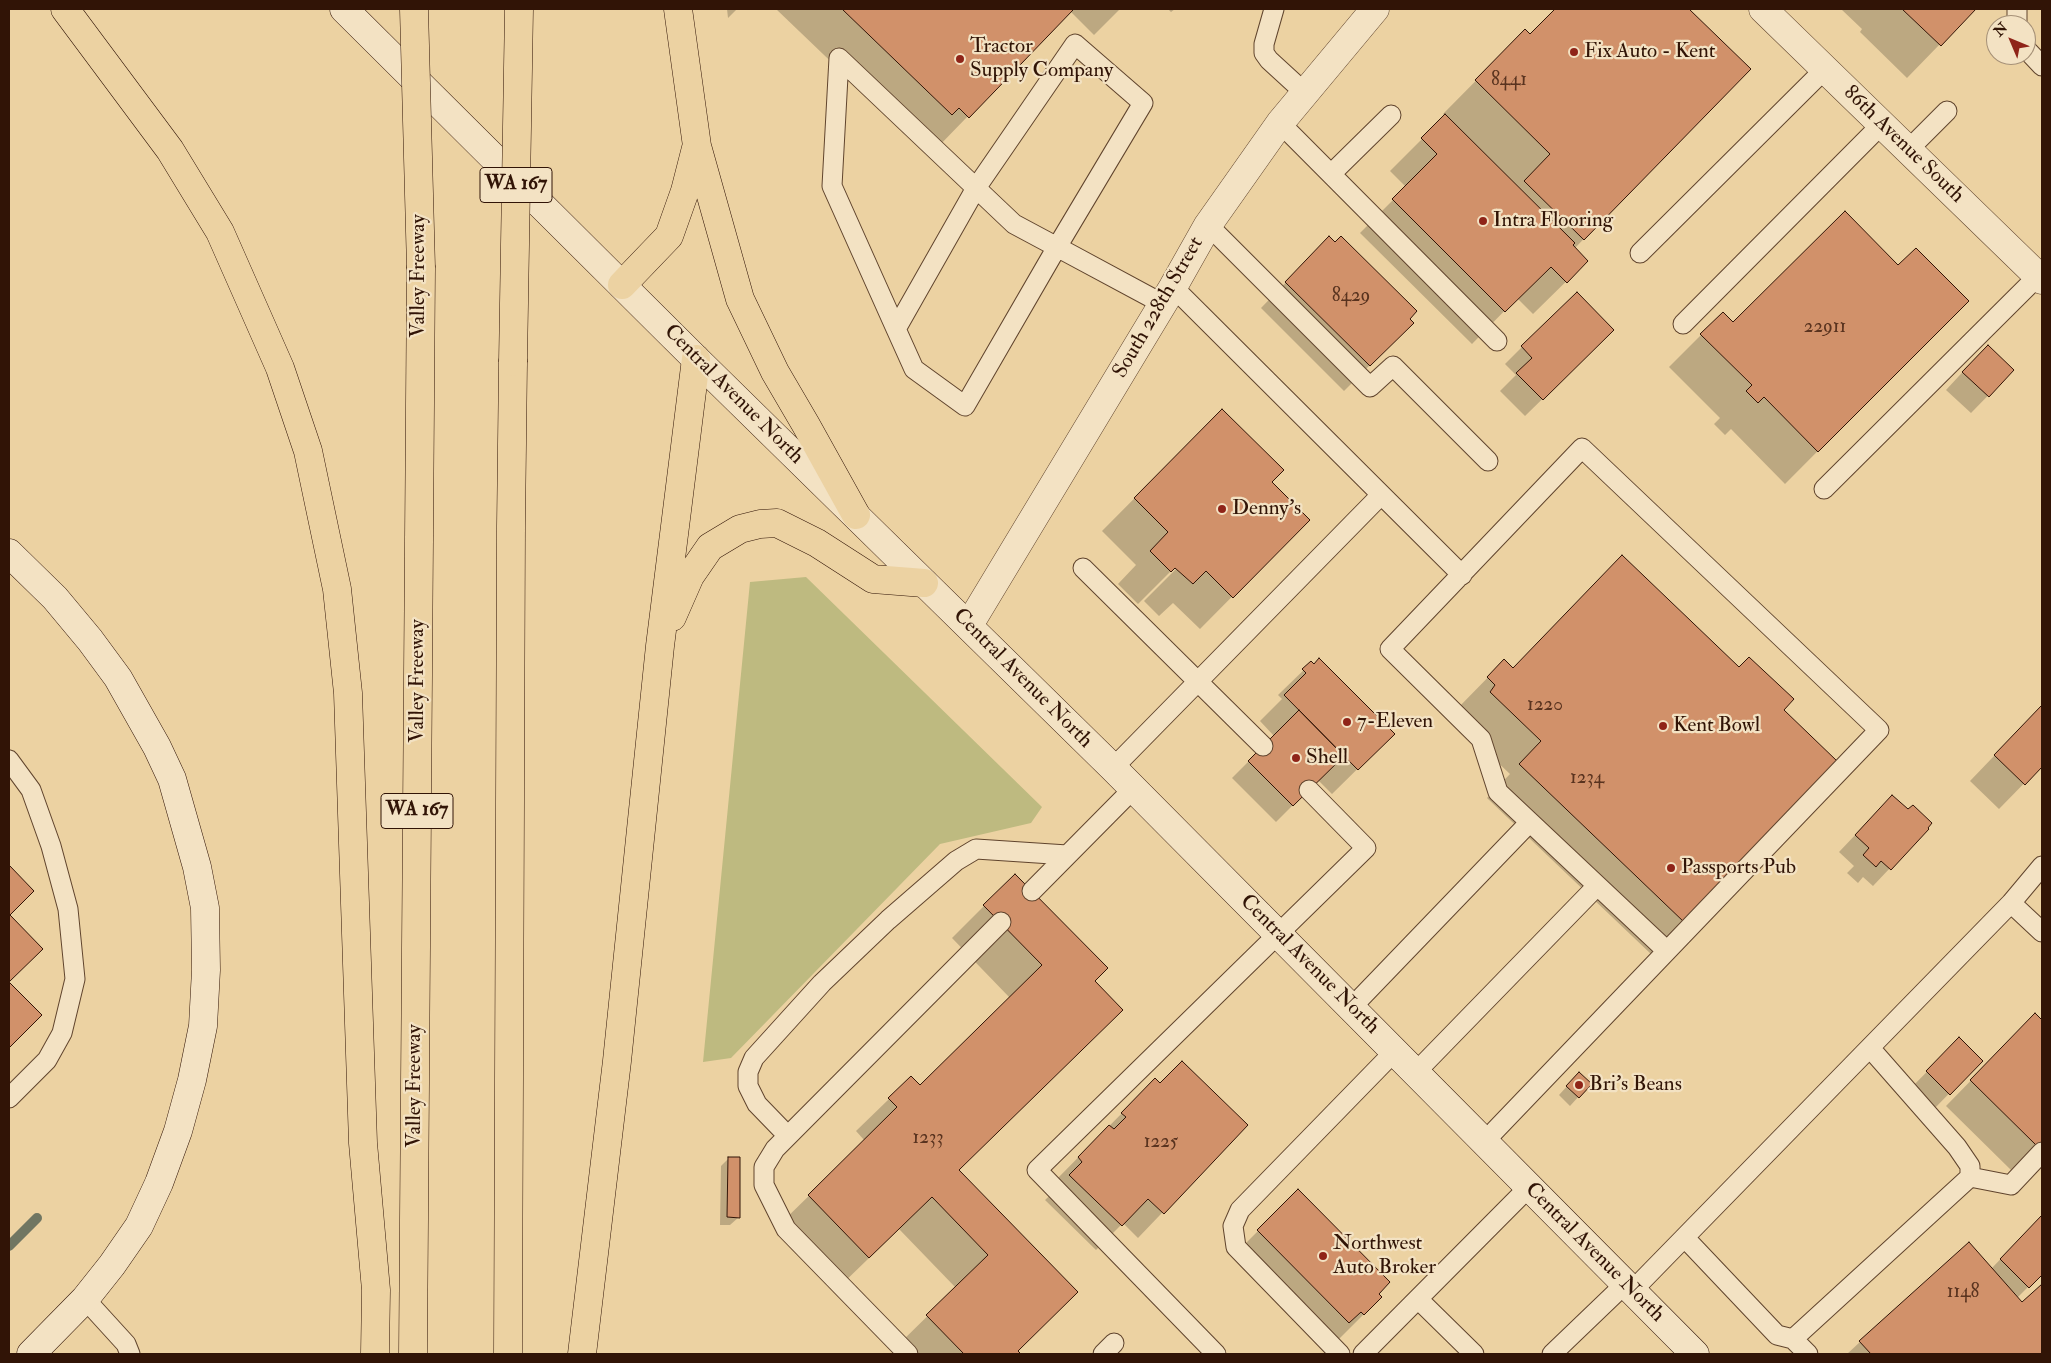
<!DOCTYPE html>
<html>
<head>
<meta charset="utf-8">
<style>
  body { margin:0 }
  #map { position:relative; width:2051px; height:1363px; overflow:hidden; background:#ecd2a2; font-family:"IM FELL Double Pica",serif }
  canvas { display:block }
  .frame { position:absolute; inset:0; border:10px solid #311406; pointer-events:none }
  .north { position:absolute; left:1986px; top:15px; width:50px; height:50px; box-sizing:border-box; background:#f3e2c3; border:1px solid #a59077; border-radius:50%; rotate:315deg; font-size:14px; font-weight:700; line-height:20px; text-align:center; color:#311406 }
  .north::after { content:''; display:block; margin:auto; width:18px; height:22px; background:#8f2418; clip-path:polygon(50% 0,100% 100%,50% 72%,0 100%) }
</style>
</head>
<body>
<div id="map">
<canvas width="2051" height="1363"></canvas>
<div class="frame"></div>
<div class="north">N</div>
</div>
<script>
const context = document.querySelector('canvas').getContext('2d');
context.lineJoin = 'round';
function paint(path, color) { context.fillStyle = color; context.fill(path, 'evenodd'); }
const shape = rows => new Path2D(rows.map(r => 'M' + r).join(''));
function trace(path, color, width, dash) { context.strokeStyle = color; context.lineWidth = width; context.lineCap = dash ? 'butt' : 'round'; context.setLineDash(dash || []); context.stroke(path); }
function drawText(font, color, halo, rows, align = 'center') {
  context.font = font + ' "IM FELL Double Pica",serif'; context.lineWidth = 4.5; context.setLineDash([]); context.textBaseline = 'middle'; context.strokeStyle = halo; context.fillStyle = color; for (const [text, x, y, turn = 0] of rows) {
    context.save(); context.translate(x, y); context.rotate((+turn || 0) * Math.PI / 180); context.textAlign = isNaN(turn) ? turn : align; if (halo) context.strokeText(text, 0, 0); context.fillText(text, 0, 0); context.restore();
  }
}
const green = shape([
  [806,577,1042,807,1031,823,940,844,731,1058,703,1062,750,582]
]);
const shadow = shape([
  [727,9,737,9,728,18],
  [776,9,1120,9,1094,35,1070,11,935,150,919,146],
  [1168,9,1175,9,1171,12],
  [1556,9,1687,9,1749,69,1574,249,1587,261,1533,314,1517,298,1472,344,1360,233,1406,187,1390,171,1445,116,1443,114,1525,31,1530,35],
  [1841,9,1974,9,1907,78,1860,32,1862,29],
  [1329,238,1412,323,1344,391,1261,308],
  [1898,266,1967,301,1785,484,1731,429,1725,435,1714,424,1720,418,1669,367,1723,313,1733,324],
  [1613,330,1525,416,1500,391,1516,375,1505,364,1522,347],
  [1971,363,2013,370,1971,413,1946,390],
  [1222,410,1270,482,1308,520,1200,629,1173,603,1159,616,1144,601,1181,564,1179,563,1138,604,1118,584,1136,565,1102,531],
  [1504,661,1513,669,1739,669,1835,761,1652,955,1487,798,1510,774,1458,725,1455,711],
  [1311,663,1393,734,1332,794,1318,780,1276,822,1232,778,1274,736,1260,721,1282,699,1278,695],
  [2042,706,2042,765,1999,809,1970,781],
  [1876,813,1927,829,1873,886,1863,877,1858,883,1847,873,1854,866,1839,852],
  [984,906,1093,981,958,1170,1076,1292,1017,1351,1020,1354,900,1354,895,1348,956,1288,899,1229,836,1290,776,1228,865,1141,856,1131,889,1099,911,1077,920,1087,1010,998,952,938],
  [9,916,41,949,9,981],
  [9,983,40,1015,9,1047],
  [2035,1015,2042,1022,2042,1140,2012,1171,1946,1106],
  [1959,1039,1981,1061,1932,1111,1910,1089],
  [1579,1073,1590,1084,1570,1106,1559,1095],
  [1160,1084,1246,1125,1138,1238,1123,1223,1096,1250,1045,1200,1058,1188,1053,1183,1130,1105],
  [729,1158,739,1217,730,1225,720,1225,721,1166],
  [1298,1191,1381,1297,1338,1340,1233,1256],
  [2042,1216,2042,1273,2017,1298,2022,1304,2042,1286,2042,1354,1847,1354,1860,1342,1991,1269]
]);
const stream = shape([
  [9,1246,37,1218]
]);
const building = shape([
  [842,9,1072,9,1073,10,969,118,959,108,952,115,842,9],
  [1555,9,1689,9,1751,69,1584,240,1524,181,1550,154,1475,80,1525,29,1530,34,1555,9],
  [1902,9,1976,9,1941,46,1902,9],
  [1445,114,1575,243,1573,245,1588,261,1567,283,1551,267,1505,312,1392,199,1437,154,1421,138,1445,114],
  [1845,211,1898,265,1916,248,1969,301,1818,452,1764,397,1758,403,1746,391,1752,385,1700,334,1723,312,1733,322,1845,211],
  [1329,236,1335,242,1341,236,1417,311,1410,319,1414,323,1370,366,1285,282,1329,236],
  [1577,292,1614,330,1543,400,1516,373,1532,358,1521,346,1577,292],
  [1988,345,2014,370,1989,397,1962,372,1988,345],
  [1222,409,1284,470,1272,482,1310,520,1233,598,1206,571,1193,584,1175,568,1171,572,1150,551,1168,532,1134,498,1222,409],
  [1622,555,1739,667,1749,657,1794,699,1784,710,1837,761,1685,923,1519,764,1541,741,1490,692,1495,685,1487,677,1504,659,1513,668,1622,555],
  [1319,658,1395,734,1358,770,1284,695,1306,673,1302,669,1311,661,1314,664,1319,658],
  [2042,705,2042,767,2025,785,1994,755,2042,705],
  [1299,710,1344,756,1293,806,1248,761,1299,710],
  [1892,795,1908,809,1913,805,1932,823,1928,828,1929,829,1891,870,1881,861,1876,867,1863,855,1869,848,1855,835,1892,795],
  [9,865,34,891,10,915,43,949,9,982,42,1015,9,1048,9,865],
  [1015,874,1108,968,1095,981,1123,1010,959,1170,1078,1292,1018,1351,1021,1354,964,1354,926,1315,988,1255,932,1197,869,1258,808,1195,897,1107,888,1098,911,1076,920,1085,1042,965,983,905,1015,874],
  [2035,1013,2042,1020,2042,1142,2038,1147,1970,1080,2035,1013],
  [1959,1037,1983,1061,1950,1095,1926,1071,1959,1037],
  [1182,1061,1248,1125,1164,1214,1148,1199,1122,1226,1069,1175,1082,1162,1078,1157,1109,1125,1114,1129,1126,1117,1121,1113,1155,1078,1160,1083,1182,1061],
  [1579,1072,1592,1084,1579,1098,1566,1086,1579,1072],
  [728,1157,740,1157,740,1218,727,1217,728,1157],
  [1298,1189,1390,1282,1379,1294,1382,1297,1364,1315,1361,1312,1349,1323,1257,1230,1298,1189],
  [2042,1215,2042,1275,2029,1288,2000,1259,2042,1215],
  [1969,1242,2022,1302,2042,1284,2042,1354,1871,1354,1859,1341,1969,1242]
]);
const service = shape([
  [1274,9,1264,44,1264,53,1269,60,1305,93],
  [2017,9,2017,25],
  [2026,49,2042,66],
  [1280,123,1497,341],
  [1908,150,1947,111],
  [1331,174,1391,115],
  [1208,225,1370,387,1393,366,1488,461],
  [1640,253,1825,69],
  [1173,287,1462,575],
  [1683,324,1882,124],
  [896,329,976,188,1075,44,1143,103,1057,247,965,406,914,369,896,329,832,186,839,58,976,188,1014,224,1057,247,1163,304],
  [1824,489,2038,276],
  [1083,568,1263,746],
  [9,760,31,790,51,846,68,909,75,979,62,1033,47,1060,9,1098],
  [1113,768,1381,495],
  [1032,891,1133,789],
  [2011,903,2042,932],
  [1351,1008,1530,822],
  [1870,1048,1957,1147,1970,1166,1970,1177],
  [1415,1073,1597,886],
  [788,1136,757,1104,748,1086,748,1072,754,1058,822,983,888,920,956,861,976,849,1067,855],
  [1484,1142,1667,951,1879,730,1582,448,1390,649,1481,739,1498,792,1667,951],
  [1685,1238,1777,1335,1793,1339],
  [1632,1291,2011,903,2042,866],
  [85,1299,126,1344,130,1354],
  [1418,1299,1474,1354],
  [908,1354,786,1229,764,1185,764,1167,775,1149,1001,922],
  [1103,1354,1114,1343],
  [1216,1354,1037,1170,1366,848,1309,790],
  [1340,1354,1236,1247,1233,1226,1240,1210,1394,1052],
  [1363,1354,1529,1187],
  [1552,1354,1625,1284],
  [1808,1354,1793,1339,1970,1177,2011,1185,2042,1152]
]);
const minor = shape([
  [1763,9,2042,280]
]);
const tertiary = shape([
  [969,625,1173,287,1208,225,1280,123,1375,9]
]);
const secondary = shape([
  [344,9,696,359,1113,768,1695,1354],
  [9,553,55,598,90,640,118,678,157,747,172,779,197,867,205,908,206,970,203,1026,192,1080,178,1131,159,1183,139,1226,112,1265,85,1299,31,1354]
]);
const motorway = shape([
  [65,9,170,150,220,232,280,368,308,451,337,589,348,693,363,1143,376,1290,375,1354],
  [678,9,697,146,740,299,775,372,806,425,856,515],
  [622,285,669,236,685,191,696,148],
  [672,617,690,576,710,547,740,529,760,524,777,523,817,543,873,579,924,583],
  [413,1354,421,268],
  [508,1354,511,526,513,362],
  [582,1354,617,1061,660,646,696,359]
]);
const motorwayBridge = shape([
  [414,9,421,268],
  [513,362,519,9]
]);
const markers = [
  [1574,52,5,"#8f2418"],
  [960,59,5,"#8f2418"],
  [1483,221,5,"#8f2418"],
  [1222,509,5,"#8f2418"],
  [1347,722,5,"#8f2418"],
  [1663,726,5,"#8f2418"],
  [1296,758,5,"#8f2418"],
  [1671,868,5,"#8f2418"],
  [1579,1085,5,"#8f2418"],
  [1323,1256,5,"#8f2418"]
];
const numberNames = [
  ["8441",1509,81],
  ["8429",1351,297],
  ["22911",1825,328],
  ["1220",1545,706],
  ["1234",1587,779],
  ["1233",928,1139],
  ["1225",1161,1143],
  ["1148",1963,1293]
];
const shields = [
  [516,185,72],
  [417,811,72]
];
const shieldNames = [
  ["WA 167",516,185],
  ["WA 167",417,811]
];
const poiNames = [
  ["Tractor",970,47],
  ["Supply Company",970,71],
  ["Fix Auto - Kent",1584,52],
  ["Intra Flooring",1493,221],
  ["Denny's",1232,509],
  ["7-Eleven",1357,722],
  ["Kent Bowl",1673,726],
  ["Shell",1306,758],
  ["Passports Pub",1681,868],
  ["Bri's Beans",1589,1085],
  ["Northwest",1333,1244],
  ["Auto Broker",1333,1268]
];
const streetNames = [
  ["86th Avenue South",1903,145,44],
  ["Valley Freeway",419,276,-90],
  ["South 228th Street",1159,308,-60],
  ["Central Avenue North",733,395,45],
  ["Central Avenue North",1022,679,45],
  ["Valley Freeway",418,681,-90],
  ["Central Avenue North",1309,965,45],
  ["Valley Freeway",415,1086,-90],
  ["Central Avenue North",1594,1253,45]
];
paint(green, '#beba80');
paint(shadow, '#0003');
trace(stream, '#707662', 10);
paint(building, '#d1916a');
trace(building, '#311406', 1);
trace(service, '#60442d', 21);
trace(minor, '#60442d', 29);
trace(tertiary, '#60442d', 29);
trace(secondary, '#311406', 29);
trace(motorway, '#311406', 29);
trace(service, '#f3e2c3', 19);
trace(minor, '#f3e2c3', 28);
trace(tertiary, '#f3e2c3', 28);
trace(secondary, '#f3e2c3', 28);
trace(motorway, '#ecd2a2', 28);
trace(motorwayBridge, '#311406', 29, []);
trace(motorwayBridge, '#ecd2a2', 28);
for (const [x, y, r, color] of markers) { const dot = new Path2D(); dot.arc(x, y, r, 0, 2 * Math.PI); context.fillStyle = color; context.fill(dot); trace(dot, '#f3e2c3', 2); }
drawText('19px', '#59331f', null, numberNames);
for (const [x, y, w] of shields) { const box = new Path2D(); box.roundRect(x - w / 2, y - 17.5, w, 35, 4); context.fillStyle = '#f3e2c3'; context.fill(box); trace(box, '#311406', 1); }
drawText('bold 20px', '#311406', null, shieldNames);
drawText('21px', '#311406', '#f3e2c3', poiNames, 'left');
drawText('21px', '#311406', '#f3e2c3', streetNames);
</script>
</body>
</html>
